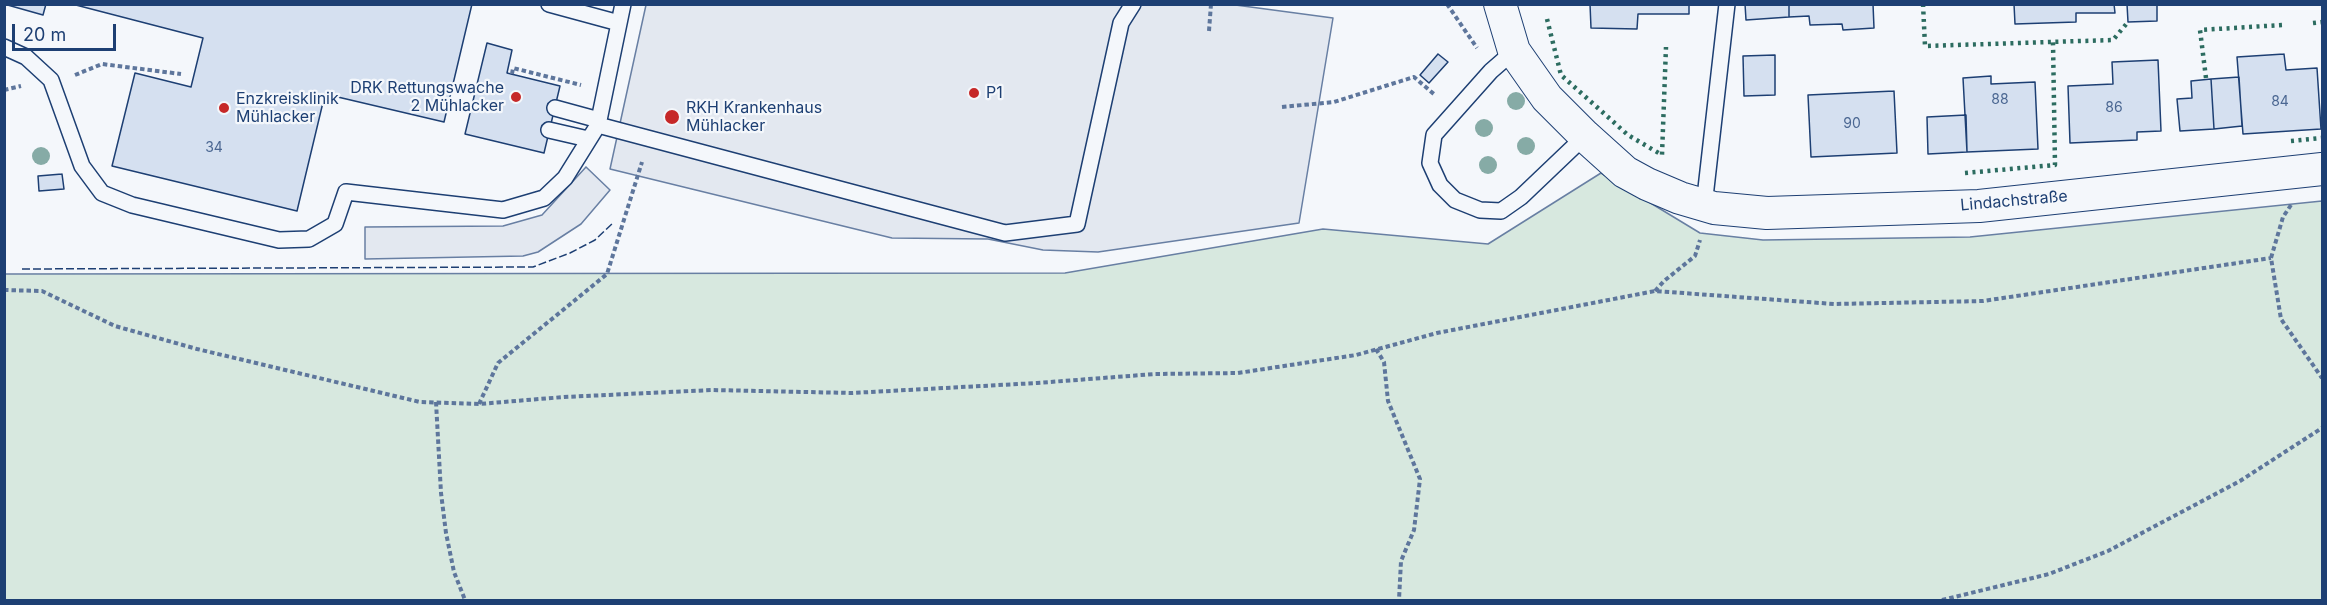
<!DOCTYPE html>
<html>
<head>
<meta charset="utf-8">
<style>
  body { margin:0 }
  #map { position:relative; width:2327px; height:605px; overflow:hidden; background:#f4f7fb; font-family:Inter,sans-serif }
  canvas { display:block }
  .frame { position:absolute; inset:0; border:6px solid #1d3f73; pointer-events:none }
  .scale { position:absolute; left:12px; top:24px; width:104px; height:27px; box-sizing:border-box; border:3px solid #1d3f73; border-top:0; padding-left:8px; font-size:18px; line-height:21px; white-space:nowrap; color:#1d3f73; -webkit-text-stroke:4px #f4f7fb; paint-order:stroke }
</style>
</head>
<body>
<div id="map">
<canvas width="2327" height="605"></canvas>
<div class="frame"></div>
<div class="scale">20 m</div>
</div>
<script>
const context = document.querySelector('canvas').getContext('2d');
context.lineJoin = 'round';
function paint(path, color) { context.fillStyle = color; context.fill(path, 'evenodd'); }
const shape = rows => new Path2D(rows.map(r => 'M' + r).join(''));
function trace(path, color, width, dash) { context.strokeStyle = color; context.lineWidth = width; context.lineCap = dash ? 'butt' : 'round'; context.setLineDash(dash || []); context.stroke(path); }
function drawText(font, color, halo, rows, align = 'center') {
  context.font = font + ' Inter,sans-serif'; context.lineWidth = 4.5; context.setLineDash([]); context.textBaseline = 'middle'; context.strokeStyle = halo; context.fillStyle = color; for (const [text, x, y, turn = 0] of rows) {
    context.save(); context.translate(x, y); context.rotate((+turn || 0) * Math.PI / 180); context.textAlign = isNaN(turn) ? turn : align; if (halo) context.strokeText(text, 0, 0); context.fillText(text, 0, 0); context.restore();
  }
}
const green = shape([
  [1601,173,1700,233,1763,240,1970,237,2322,201,2322,600,5,600,4,274,1065,273,1323,229,1488,244,1601,173]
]);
const parking = shape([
  [1228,4,1333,18,1299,223,1098,252,1043,250,988,239,892,238,610,169,646,5,1228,4],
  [586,167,610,190,581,224,538,252,523,256,365,259,365,227,503,226,542,215,586,167]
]);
const building = shape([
  [4,4,46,4,43,15,4,4],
  [72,4,472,4,444,122,325,94,297,211,112,166,135,73,191,87,203,38,72,4],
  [1590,4,1689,4,1689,14,1638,14,1637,29,1591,28,1590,4],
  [1745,4,1789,4,1789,17,1746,20,1745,4],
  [1789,4,1873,4,1874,28,1843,30,1842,24,1810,25,1809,16,1789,17,1789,4],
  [2014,4,2114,4,2115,13,2076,13,2076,22,2015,24,2014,4],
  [2127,4,2157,4,2157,21,2128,22,2127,4],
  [487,43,512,50,507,73,560,86,544,153,465,134,487,43],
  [1438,54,1448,62,1429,83,1420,75,1438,54],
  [2284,54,2286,70,2317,68,2321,129,2243,134,2237,57,2284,54],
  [1775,55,1775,95,1744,96,1743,56,1775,55],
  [2158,60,2161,131,2137,132,2137,140,2070,143,2068,86,2113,84,2112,62,2158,60],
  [1991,76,1991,84,2035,82,2038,149,1967,152,1963,78,1991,76],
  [2239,77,2242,126,2214,129,2211,79,2239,77],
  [2211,79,2214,129,2180,131,2177,99,2192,98,2191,81,2211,79],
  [1894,91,1897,153,1811,157,1808,95,1894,91],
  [1966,115,1967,152,1928,154,1927,117,1966,115],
  [62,174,64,189,39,191,38,176,62,174]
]);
const path = shape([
  [1447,4,1477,48],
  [1209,31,1211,4],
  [512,74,513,68,581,85],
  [75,75,102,64,181,74],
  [4,90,21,86],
  [1282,107,1334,102,1414,77,1435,95],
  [2291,205,2283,217,2271,258,2281,319,2322,378],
  [4,290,42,291,115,326,197,349,420,402,479,404,564,397,712,390,852,393,1037,383,1155,374,1238,373,1356,355,1437,333,1655,291,1834,304,1983,301,2271,258],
  [1655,291,1664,281,1695,256,1700,240],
  [1376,349,1384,362,1388,401,1420,479,1414,530,1401,561,1399,600],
  [436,402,441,493,446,533,454,572,465,600],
  [479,404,498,363,607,274,642,162],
  [1942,600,2049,574,2108,551,2240,481,2322,428]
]);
const lane = shape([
  [549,4,619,23],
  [4,47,26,57,51,80,82,166,102,193,132,205,279,240,309,239,335,224,346,192,503,210,544,198,565,178,598,125,623,4],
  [1514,51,1491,71,1434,135,1430,163,1440,185,1455,200,1480,210,1501,211,1521,197,1585,136],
  [555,108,599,120],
  [598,125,1005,233,1077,224,1121,23,1133,4],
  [549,130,588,139],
  [1704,206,1727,4]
]);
const street = shape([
  [1500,4,1514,51,1547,98,1585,136,1625,172,1647,184,1680,198,1714,208,1767,213,1979,206,2322,169]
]);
const hedge = shape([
  [1923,4,1925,46,2113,40,2128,22],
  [1547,19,1561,75,1628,135,1662,155,1666,47],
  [2313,23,2322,22],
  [2206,78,2200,30,2282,25],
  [2291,141,2322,138],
  [1965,173,2055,165,2053,42]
]);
const fence = shape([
  [22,269,533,267,570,253,595,240,614,222]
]);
const trees = [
  [1516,101],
  [1484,128],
  [1526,146],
  [41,156],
  [1488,165]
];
const markers = [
  [974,93,6,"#c62828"],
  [516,97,6,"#c62828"],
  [224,108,6,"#c62828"],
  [672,117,8,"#c62828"]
];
const numberNames = [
  ["88",2000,100],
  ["84",2280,102],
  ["86",2114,108],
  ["90",1852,124],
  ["34",214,148]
];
const poiNames = [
  ["DRK Rettungswache",504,88,"right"],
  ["2 Mühlacker",504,106,"right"],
  ["P1",986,93],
  ["Enzkreisklinik",236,99],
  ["Mühlacker",236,117],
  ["RKH Krankenhaus",686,108],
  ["Mühlacker",686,126]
];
const streetNames = [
  ["Lindachstraße",2014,201,-5]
];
paint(green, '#d7e8df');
trace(green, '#687fa3', 1.5);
paint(parking, '#e3e8f0');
trace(parking, '#687fa3', 1.5);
paint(building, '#d5e0f0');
trace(building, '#1d3f73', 1.5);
trace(lane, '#1d3f73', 18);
trace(street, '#1d3f73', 34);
trace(path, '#5e769c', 4, [4.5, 3]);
trace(lane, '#f4f7fb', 15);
trace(street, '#f4f7fb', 32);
trace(hedge, '#2c6c60', 4.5, [3, 4.5]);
trace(fence, '#1d3f73', 1.5, [8, 3]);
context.fillStyle = '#86aba6';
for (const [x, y] of trees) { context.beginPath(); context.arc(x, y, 9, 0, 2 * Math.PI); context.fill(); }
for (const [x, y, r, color] of markers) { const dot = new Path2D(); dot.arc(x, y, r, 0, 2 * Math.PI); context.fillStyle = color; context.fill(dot); trace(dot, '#f4f7fb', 2); }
drawText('14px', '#4b6792', null, numberNames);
drawText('16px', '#1d3f73', '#f4f7fb', poiNames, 'left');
drawText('16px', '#1d3f73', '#f4f7fb', streetNames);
</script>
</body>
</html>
